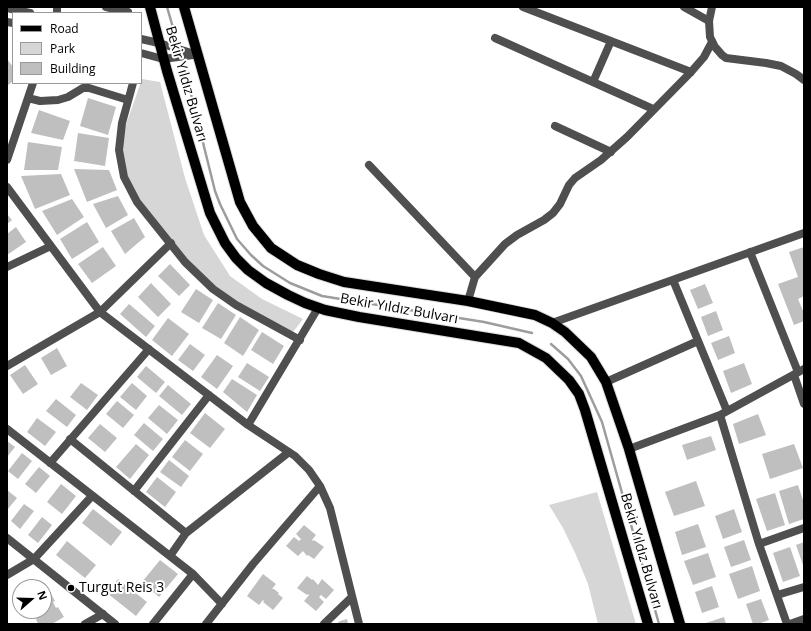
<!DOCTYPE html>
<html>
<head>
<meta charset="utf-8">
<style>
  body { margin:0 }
  #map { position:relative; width:811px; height:631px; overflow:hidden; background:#fff; font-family:"Open Sans",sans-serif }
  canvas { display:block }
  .frame { position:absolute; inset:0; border:8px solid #000; pointer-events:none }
  .legend { position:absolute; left:12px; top:12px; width:130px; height:72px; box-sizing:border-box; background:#fff; border:1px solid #999; margin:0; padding:5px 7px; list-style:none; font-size:12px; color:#000 }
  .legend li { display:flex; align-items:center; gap:8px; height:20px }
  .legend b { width:20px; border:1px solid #999 }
  .north { position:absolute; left:12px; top:579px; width:40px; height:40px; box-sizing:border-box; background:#fff; border:1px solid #999; border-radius:50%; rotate:70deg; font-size:11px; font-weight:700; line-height:16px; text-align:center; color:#000 }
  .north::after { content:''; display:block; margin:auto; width:14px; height:18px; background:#000; clip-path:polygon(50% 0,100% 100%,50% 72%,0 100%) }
</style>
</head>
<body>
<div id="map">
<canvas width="811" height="631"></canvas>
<div class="frame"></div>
<ul class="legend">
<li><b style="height:5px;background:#000"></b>Road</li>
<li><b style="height:11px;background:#d6d6d6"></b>Park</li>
<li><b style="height:11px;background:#bfbfbf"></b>Building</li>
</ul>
<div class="north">N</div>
</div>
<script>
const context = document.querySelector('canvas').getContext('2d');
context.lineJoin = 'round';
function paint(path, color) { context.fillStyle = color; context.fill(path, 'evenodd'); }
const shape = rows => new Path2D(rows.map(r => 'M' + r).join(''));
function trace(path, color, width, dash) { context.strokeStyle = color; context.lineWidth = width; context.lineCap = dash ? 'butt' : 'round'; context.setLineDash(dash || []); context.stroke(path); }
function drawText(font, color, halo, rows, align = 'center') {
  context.font = font + ' "Open Sans",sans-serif'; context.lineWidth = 4; context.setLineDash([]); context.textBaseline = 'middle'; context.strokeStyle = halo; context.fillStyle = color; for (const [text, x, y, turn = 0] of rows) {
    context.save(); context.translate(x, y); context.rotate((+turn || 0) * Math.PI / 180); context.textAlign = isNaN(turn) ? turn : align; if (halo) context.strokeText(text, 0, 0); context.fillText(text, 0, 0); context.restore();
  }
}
const green = shape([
  [142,79,160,82,185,178,204,235,230,276,262,299,303,319,293,332,212,289,138,209,123,166,123,133],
  [597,492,636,624,598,624,588,584,576,555,563,528,549,505]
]);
const stream = shape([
  [167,7,174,31],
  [186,74,215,191,220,204,237,239,251,255,263,266,290,283,322,296,484,322,532,333],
  [551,344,568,359,581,376,602,422,659,624]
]);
const building = shape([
  [7,59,13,67,13,81,7,86],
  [88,98,116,107,108,135,80,126],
  [39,110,70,121,63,140,31,133],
  [78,133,109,138,105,166,74,161],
  [28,142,62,147,58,170,24,170],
  [74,169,109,170,117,190,87,202],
  [61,174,70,195,35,209,21,176],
  [118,196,128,215,106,228,93,204],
  [72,199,84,217,57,235,42,211],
  [7,214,12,220,7,224],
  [134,218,145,237,125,254,111,231],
  [87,222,99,242,72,259,60,239],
  [16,227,26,242,7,255,7,234],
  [103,247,116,266,92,283,78,264],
  [804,247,804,296,798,299,804,313,804,321,794,325,778,284,798,277,789,252],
  [170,264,190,285,179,296,158,276],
  [151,283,171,304,158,317,138,297],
  [705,284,713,303,698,309,690,290],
  [196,289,213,300,199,323,181,312],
  [218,303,236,315,221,339,202,328],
  [129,304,155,326,146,337,120,314],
  [716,311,723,330,708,336,701,317],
  [240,317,259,330,243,356,224,343],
  [168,318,189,334,172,356,152,340],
  [262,332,284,346,273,364,251,350],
  [729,336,735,353,718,360,711,343],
  [190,344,205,355,193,371,178,360],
  [57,348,67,366,51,375,41,358],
  [217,355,233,366,217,389,201,377],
  [247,363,269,377,260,391,238,377],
  [744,363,752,384,731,393,723,371],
  [25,365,38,384,23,394,10,375],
  [146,366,165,382,156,393,137,377],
  [232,379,257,395,247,412,223,392],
  [81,383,98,395,87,410,70,397],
  [132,383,147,396,136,410,120,397],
  [168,385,191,404,182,415,159,396],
  [56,399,76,415,67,427,46,411],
  [117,401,134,415,123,428,106,414],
  [159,405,178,420,167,434,148,418],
  [205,413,225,429,210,448,190,433],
  [758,414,766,435,739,444,733,424],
  [37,418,56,432,45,446,27,432],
  [144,423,163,439,153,451,134,435],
  [100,424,117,438,105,452,88,438],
  [711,436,716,450,687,460,682,445],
  [185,440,203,454,190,471,172,457],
  [7,441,15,447,7,457],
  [136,444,149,455,130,479,116,467],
  [794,444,803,468,770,479,762,454],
  [22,453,32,461,18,479,8,471],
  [169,460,189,476,181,487,160,472],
  [39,467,50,476,36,493,25,484],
  [157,477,176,492,165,507,146,492],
  [696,481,705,506,674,516,665,492],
  [61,484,76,496,62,514,47,502],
  [798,485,804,503,804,519,789,524,779,491],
  [7,490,17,498,7,510],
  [775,493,785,525,767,531,756,499],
  [24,504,34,511,20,529,11,521],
  [93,509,122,532,111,546,82,523],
  [734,509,742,532,723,539,715,516],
  [42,517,52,525,38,543,28,535],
  [698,524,706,547,682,555,675,532],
  [304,525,316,535,312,540,313,541,314,540,324,547,314,559,308,555,307,556,303,551,298,556,286,546,294,537,299,541,301,539,296,534],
  [744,540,751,560,731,567,724,547],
  [67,541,96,565,85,578,56,555],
  [804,542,804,568,796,545],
  [790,547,800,576,783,582,773,553],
  [708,553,716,577,693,585,684,561],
  [160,560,178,574,159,597,142,582],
  [752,566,760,591,738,599,729,574],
  [263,574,276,584,272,589,274,589,279,593,278,594,283,598,273,610,263,602,264,601,263,600,259,605,247,596],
  [307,576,312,580,313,579,318,585,322,579,334,590,326,599,321,595,319,597,324,602,316,611,304,601,309,595,308,594,307,595,297,588],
  [118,579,147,602,136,616,107,593],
  [712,586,719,607,702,613,695,592],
  [49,590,55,601,53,602,56,608,58,607,64,617,52,624,38,624,36,619,37,618,34,613,33,614,31,611,44,611,44,593],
  [761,599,769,620,758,624,753,624,746,604],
  [724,617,726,624,706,624,706,623],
  [347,619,348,624,336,624,340,621]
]);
const minor = shape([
  [106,7,128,12],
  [523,7,691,72],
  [684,7,709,21],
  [7,8,30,13],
  [57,13,57,7],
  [7,22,13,23],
  [495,38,653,109],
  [141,39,159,43,198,55],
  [141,53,163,59,193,55],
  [593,82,611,41],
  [133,83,122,123,119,150,124,177,137,202,185,262,213,289,236,305,300,340],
  [28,98,40,101,58,100,68,97,83,88,89,88,128,100],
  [555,126,611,152],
  [7,160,33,83],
  [369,165,475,277],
  [7,187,100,312,248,425,295,456,309,470,320,486,330,508,359,624],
  [750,252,798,372],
  [7,267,51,246],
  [673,280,727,411],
  [468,301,475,277,505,244,517,235,544,220,553,213,560,204,569,185,575,178,601,160,627,137,691,72,704,57,712,42],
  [552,323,804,233],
  [7,366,100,312,171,243],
  [794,375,804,404],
  [606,382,698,341],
  [720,415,759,544,787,624],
  [248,425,318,308],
  [7,429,193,574,222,604],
  [70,439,186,533],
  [629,449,720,415,804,369],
  [50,463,149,349],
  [134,491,209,395],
  [759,544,804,528],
  [170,556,186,533,289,452],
  [7,575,34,559,92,496],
  [777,595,804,587],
  [85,624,103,614],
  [153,624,193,574],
  [206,624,253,564,320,486],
  [324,624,352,597],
  [790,624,804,619]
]);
const tertiary = shape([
  [712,7,709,21,710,37,715,47,722,55,726,58,766,63,781,66,796,74,804,80],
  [7,538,115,624]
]);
const primary = shape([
  [150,7,167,71,210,213,225,243,236,258,248,270,266,283,288,295,305,303,325,310,359,317,519,343,546,358,569,380,579,394,585,410,648,624],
  [184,7,240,202,253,226,271,248,297,265,319,274,344,282,468,301,535,315,552,323,565,332,591,357,606,382,629,449,680,624]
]);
const markers = [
  [71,588,4,"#000"]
];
const streetNames = [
  ["Bekir Yıldız Bulvarı",186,84,74],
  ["Bekir Yıldız Bulvarı",399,309,10],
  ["Bekir Yıldız Bulvarı",641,551,74]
];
const poiNames = [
  ["Turgut Reis 3",79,588]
];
paint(green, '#d6d6d6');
trace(stream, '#9d9d9d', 2.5);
paint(building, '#bfbfbf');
trace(primary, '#dbdbdb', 12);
trace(minor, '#4f4f4f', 8);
trace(tertiary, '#4f4f4f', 8);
trace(primary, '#000', 10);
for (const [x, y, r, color] of markers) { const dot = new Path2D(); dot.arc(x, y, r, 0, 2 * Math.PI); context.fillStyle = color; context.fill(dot); trace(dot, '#fff', 1.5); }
drawText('14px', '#000', '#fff', streetNames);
drawText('14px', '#000', '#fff', poiNames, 'left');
</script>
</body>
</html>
